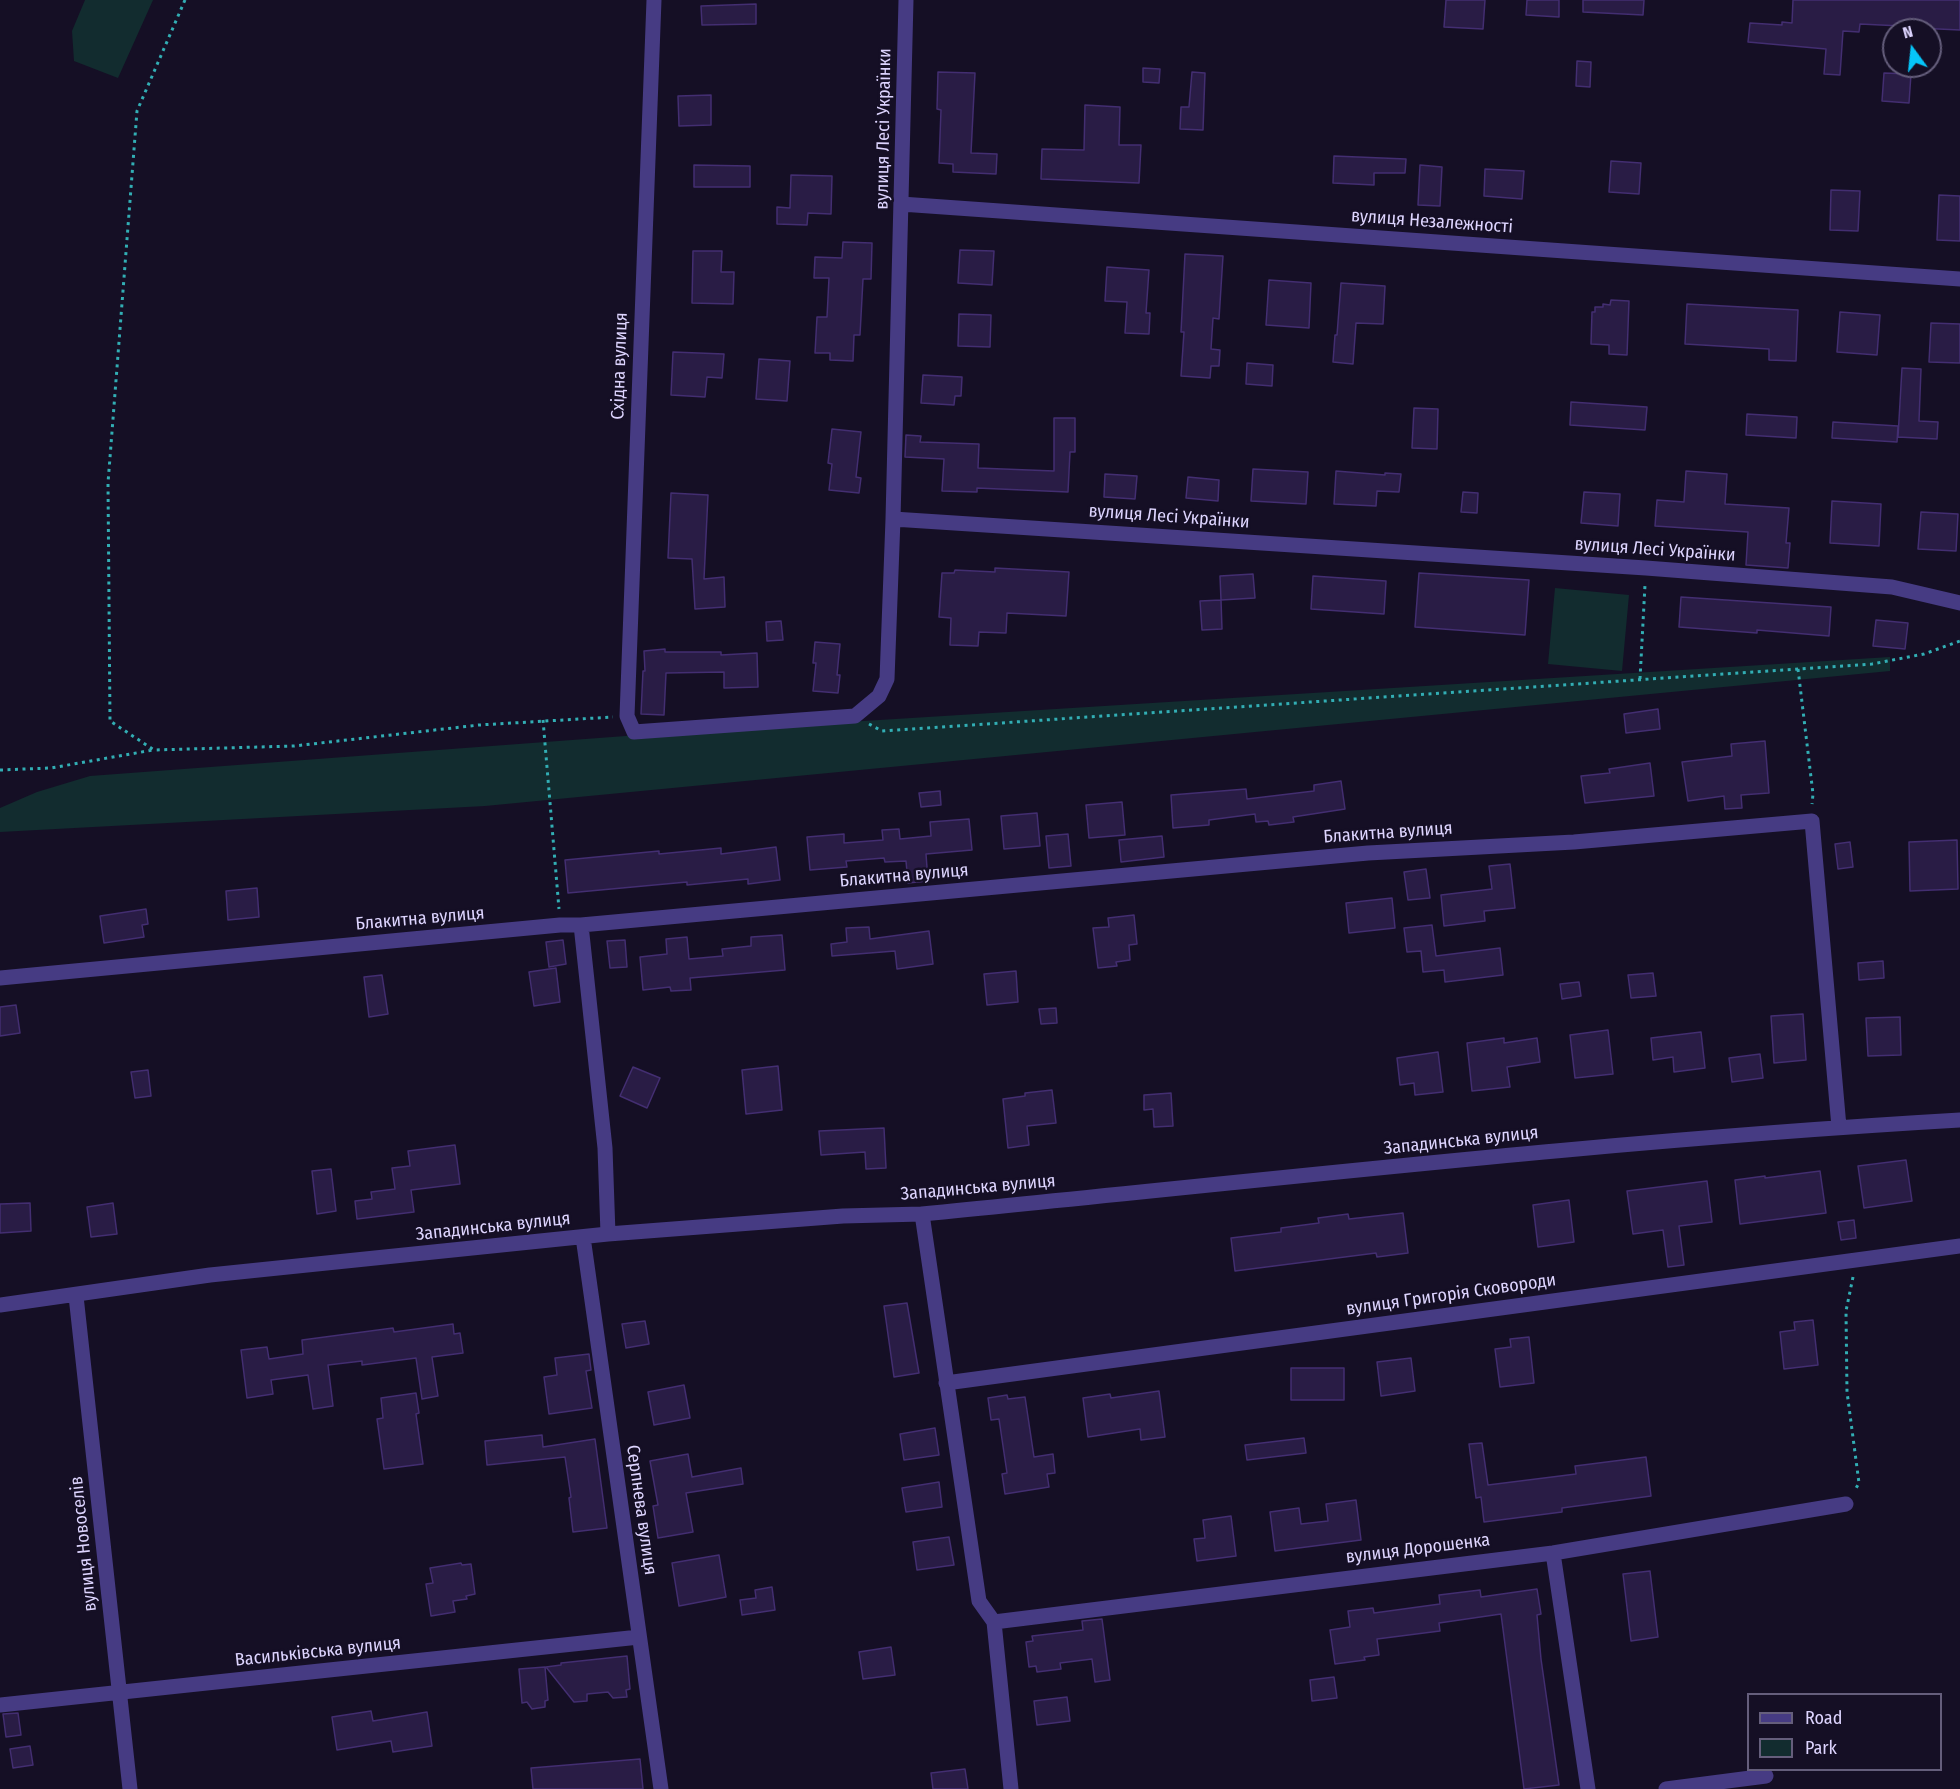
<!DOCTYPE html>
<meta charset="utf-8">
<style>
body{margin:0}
#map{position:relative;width:1960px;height:1789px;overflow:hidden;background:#150f25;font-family:"Fira Sans Condensed",sans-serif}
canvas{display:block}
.legend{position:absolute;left:1747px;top:1693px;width:195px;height:78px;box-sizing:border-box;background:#150f25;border:2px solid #655e7c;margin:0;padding:8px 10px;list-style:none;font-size:18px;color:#ddd4fe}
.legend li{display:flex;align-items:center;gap:12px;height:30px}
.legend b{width:30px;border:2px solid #655e7c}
.north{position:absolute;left:1882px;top:18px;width:60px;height:60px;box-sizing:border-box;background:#150f25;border:2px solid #655e7c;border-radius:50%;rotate:345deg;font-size:16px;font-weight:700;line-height:24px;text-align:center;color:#ddd4fe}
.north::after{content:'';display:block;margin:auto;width:21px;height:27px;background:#06c5f8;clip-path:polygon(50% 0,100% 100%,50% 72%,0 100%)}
</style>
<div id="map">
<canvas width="1960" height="1789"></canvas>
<ul class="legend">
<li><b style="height:8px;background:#463b83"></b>Road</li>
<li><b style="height:16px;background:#122c2f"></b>Park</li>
</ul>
<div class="north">N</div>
</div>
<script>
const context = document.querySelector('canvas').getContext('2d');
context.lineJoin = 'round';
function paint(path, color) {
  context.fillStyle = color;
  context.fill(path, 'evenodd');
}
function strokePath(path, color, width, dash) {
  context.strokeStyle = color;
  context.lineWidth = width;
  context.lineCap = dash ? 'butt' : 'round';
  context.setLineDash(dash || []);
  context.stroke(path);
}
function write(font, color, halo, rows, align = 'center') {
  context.font = font + ' "Fira Sans Condensed",sans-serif';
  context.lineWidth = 5;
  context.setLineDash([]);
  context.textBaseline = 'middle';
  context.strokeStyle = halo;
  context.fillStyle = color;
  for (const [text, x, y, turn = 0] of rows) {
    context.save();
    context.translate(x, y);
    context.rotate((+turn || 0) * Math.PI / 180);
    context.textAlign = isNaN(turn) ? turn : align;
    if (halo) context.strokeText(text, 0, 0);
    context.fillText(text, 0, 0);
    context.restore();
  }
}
const green = new Path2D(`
 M85,0H153L118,78L74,61L72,31Z
 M1555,588L1629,595L1622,671L1548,664Z
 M1890,657V671L485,806L0,832V808L37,792L90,776L639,735Z`);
const building = new Path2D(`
 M1446,0H1485L1483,29L1444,27Z
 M1527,0H1559V17L1526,15Z
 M1583,0H1644L1643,15L1583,12Z
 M1793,0H1960V30L1917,28V30H1901V26L1860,24L1859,32L1843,31L1840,75L1824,74L1826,49L1748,42L1750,23L1782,25V22L1792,23Z
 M756,4V24L702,25L701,6Z
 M1577,61L1591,62L1590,87L1576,86Z
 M1143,68L1160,69L1159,83L1143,82Z
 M938,72L975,73L971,153L997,154L996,174L953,172V164L939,163L941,110L937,109Z
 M1192,72L1205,73L1203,130L1180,129L1181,107H1189Z
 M1884,73L1911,74L1909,103L1882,101Z
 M711,95V125L679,126L678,96Z
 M1085,105L1120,107L1119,145H1141L1139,183L1041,179L1042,149L1084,150Z
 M1334,156L1406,159L1405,173H1374V185L1333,183Z
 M1611,161L1641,163L1639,194L1609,192Z
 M694,165L750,166V187H694Z
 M1420,165L1442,167L1440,206L1418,205Z
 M1485,169L1524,171L1522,199L1484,196Z
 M791,175L832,176L831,214L808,213L807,225L777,224V207L790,208Z
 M1831,190L1860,191L1858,231L1830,230Z
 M1939,195L1960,196V241L1937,240Z
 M843,242L872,243L871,279H863L860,335H854L853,361L830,360V353H815L817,317H827L829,278H814L815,257L842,258Z
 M960,250L994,251L992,285L958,283Z
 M693,251H722L721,272H734L733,304L692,303Z
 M1185,254L1223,256L1219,319L1213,318L1211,349L1220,350L1219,366H1211L1210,378L1181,376L1184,332H1181Z
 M1107,267L1149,270L1146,313H1150L1149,334L1125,333L1127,302L1105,301Z
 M1269,280L1311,283L1309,328L1266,325Z
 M1341,283L1385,286L1383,324L1356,323L1353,364L1333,362L1335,335H1337Z
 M1611,300L1629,301L1627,355L1609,354V345L1591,344L1592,312H1595V307H1603V304L1610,305Z
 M1687,304L1798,310L1796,361L1769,360V349L1685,344Z
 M1840,312L1880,315L1877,355L1837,352Z
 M959,314L991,315L990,347L958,346Z
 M1931,323L1960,324V363L1929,362Z
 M673,352L724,354L722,378L707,377L705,397L671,395Z
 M759,359L790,361L787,401L756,399Z
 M1247,363L1273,365L1272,386L1246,384Z
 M1902,368L1921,369L1919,421L1938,422L1937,439L1898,437Z
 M923,375L962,377L961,396H955L954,405L921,403Z
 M1571,402L1647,407L1645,430L1570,425Z
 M1414,408L1438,409L1437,449L1412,448Z
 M1747,414L1797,417L1796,438L1746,435Z
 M1054,418H1075V452H1070L1068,492L977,488V492L942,491L944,459L905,457L906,435L921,436L920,442L979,444L978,468L1054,471Z
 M1833,422L1898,426L1897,442L1832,438Z
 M832,429L861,432L856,477L861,478L859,493L829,490L832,464L828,463Z
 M1253,469L1308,472L1306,504L1251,501Z
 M1336,471L1385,475V473L1401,474L1399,492L1377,491L1376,506L1334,504Z
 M1686,471L1727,474L1725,504L1789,508L1786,543H1790L1788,568L1746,565L1748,532L1655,526L1657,500L1684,502Z
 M1105,474L1137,476L1135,499L1104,497Z
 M1188,477L1219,480L1218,501L1186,498Z
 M1463,492L1478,493L1477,513L1461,512Z
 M1584,492L1620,494L1618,526L1581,523Z
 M671,493L708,495L704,579L724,577L725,607L695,609L692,559L668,558Z
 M1832,501L1881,504L1879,546L1830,543Z
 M1921,512L1958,514L1956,551L1918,549Z
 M995,568L1069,572L1066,616L1007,613L1006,633L979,632L978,646L950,645L951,618L939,617L942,573H954L955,570L995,572Z
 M1419,573L1529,580L1525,635L1415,627Z
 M1253,574L1255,598L1221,600L1220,576Z
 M1313,576L1386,581L1384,614L1311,609Z
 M1681,597L1831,607L1829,636L1757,630V633L1679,627Z
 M1221,600L1222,629L1202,630L1200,601Z
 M1876,620L1908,623L1905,649L1873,646Z
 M781,621L783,640L767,641L766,622Z
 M815,642L840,644L837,675H840L838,693L813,691L816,663H813Z
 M665,649V652H721V655L757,653L758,687L724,688V672L666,673L664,715L641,714L643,671H645L644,651Z
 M1658,709L1660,729L1626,733L1624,714Z
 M1765,741L1769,793L1741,795L1742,808L1725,809L1724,796L1688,801L1682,762L1732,756L1731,744Z
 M1650,763L1654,796L1585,803L1581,776L1610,773L1609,769Z
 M1341,781L1345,809L1293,817L1294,822L1269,825L1268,821L1256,822L1255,814L1209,820V825L1173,828L1171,795L1246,789L1247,799L1314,791V785Z
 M940,791L941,805L921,807L919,793Z
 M1122,802L1125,835L1089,838L1086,805Z
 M1037,813L1040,846L1004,849L1001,816Z
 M969,819L972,850L926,854L928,881L908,883L906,861L885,862L884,858L846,861L847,867L810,870L807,837L844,834V843L883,840L882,830L899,829L900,839L931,836L930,822Z
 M1068,834L1071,866L1049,868L1046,836Z
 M1162,836L1164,857L1121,862L1119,840Z
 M1957,840L1958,889L1910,891L1909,842Z
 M1850,842L1853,867L1838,869L1835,844Z
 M776,847L780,880L748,884V879L687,885V882L568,893L565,860L659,851V854L721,848V854Z
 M1510,864L1515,908L1484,911L1485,921L1444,926L1441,895L1492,889L1489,866Z
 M1426,869L1430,898L1408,900L1404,872Z
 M257,888L259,917L228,920L226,891Z
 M1392,898L1395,928L1349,933L1346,903Z
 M146,909L148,924L142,925L144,937L104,943L100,916Z
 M1134,915L1137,944L1129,945L1130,960L1116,962L1117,966L1098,968L1093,928L1109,927L1108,918Z
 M1432,925L1436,956L1500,948L1503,975L1445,982L1444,970L1423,972L1421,951L1407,952L1404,928Z
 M869,927L870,939L929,931L933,964L897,969L895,951L832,956L831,944L847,942L846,928Z
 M782,935L785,970L690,978L691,990L671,991L670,987L643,990L640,957L667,954L666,939L687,937L689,959L723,956L722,949L751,946V937Z
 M563,940L566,964L549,967L546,942Z
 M625,940L627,967L610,968L607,941Z
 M1883,961L1884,978L1859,980L1858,963Z
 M556,968L560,1002L534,1006L529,972Z
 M1016,971L1018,1002L987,1005L984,974Z
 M1653,973L1656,996L1631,998L1628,975Z
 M382,975L388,1014L369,1017L364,977Z
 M1579,982L1581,996L1562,999L1560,984Z
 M16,1005L20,1033L0,1036V1007Z
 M1056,1008L1057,1023L1041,1024L1039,1009Z
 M1803,1014L1806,1060L1774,1063L1771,1016Z
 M1900,1017L1901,1055L1868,1056L1866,1018Z
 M1608,1030L1613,1074L1575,1078L1570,1035Z
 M1701,1032L1705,1068L1674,1072L1673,1057L1653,1060L1651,1038Z
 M1504,1038V1043L1537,1038L1540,1062L1507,1067L1510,1087L1472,1091L1467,1043Z
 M1438,1052L1443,1092L1415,1095L1414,1083L1400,1085L1397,1058Z
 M1760,1054L1763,1078L1732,1082L1729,1058Z
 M778,1066L782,1110L746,1114L742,1070Z
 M633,1067L660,1078L647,1108L620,1096Z
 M148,1070L151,1096L135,1098L131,1072Z
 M1052,1090L1056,1123L1027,1126L1029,1145L1008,1148L1003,1099L1025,1096V1093Z
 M1171,1093L1173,1126L1154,1127L1153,1109L1144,1110V1095Z
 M884,1128L886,1168L866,1169L865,1152L821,1155L819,1131Z
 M455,1145L460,1184L411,1190L414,1212L357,1219L355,1201L372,1199L371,1192L395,1189L392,1168L410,1166L408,1151Z
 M1906,1160L1912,1201L1864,1208L1858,1166Z
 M331,1169L336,1211L317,1214L312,1171Z
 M1820,1171L1826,1213L1740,1224L1735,1180L1765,1176V1178Z
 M1707,1181L1712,1222L1679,1226L1684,1265L1668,1267L1663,1230L1633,1234L1627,1191Z
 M1569,1200L1574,1242L1538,1247L1533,1205Z
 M30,1203L31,1231L0,1233V1204Z
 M113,1203L117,1234L91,1237L87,1207Z
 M1403,1213L1408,1253L1377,1257L1376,1253L1235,1271L1231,1238L1281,1232V1228L1319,1223L1318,1218L1348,1214L1349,1219Z
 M1854,1220L1856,1238L1841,1240L1838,1222Z
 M907,1303L919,1373L894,1377L884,1306Z
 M1813,1320L1818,1365L1784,1369L1780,1332L1795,1330L1794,1322Z
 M645,1321L649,1344L626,1348L622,1324Z
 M453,1324L454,1334L460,1333L463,1353L432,1357L438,1396L422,1399L416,1358L362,1365V1361L328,1365L333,1406L313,1409L308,1375L271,1380L273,1394L247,1398L241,1350L267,1347L269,1359L303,1354L302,1340L393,1328L394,1332Z
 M1529,1337L1534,1383L1500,1387L1495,1349L1511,1347L1510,1339Z
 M589,1354L591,1370L586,1371L592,1408L549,1414L544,1377L557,1375L555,1358Z
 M1411,1358L1415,1391L1381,1396L1377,1362Z
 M1291,1368H1344V1400H1291Z
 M684,1385L690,1418L654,1425L648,1392Z
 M1159,1391L1165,1437L1141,1440L1140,1429L1088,1437L1083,1398L1110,1394L1111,1398Z
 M416,1393L419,1413L416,1414L423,1464L384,1469L377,1419L383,1418L381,1398Z
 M1007,1395L1008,1399L1025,1397L1034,1457L1053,1454L1055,1473L1047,1474L1049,1487L1005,1494L1002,1474L1007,1473L999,1419L991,1420L988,1398Z
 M935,1428L939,1455L904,1460L900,1434Z
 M542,1435L543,1447L595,1439L607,1528L573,1532L569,1498L571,1497L565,1457L487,1465L485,1441Z
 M1304,1438L1306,1453L1247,1460L1245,1445Z
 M1482,1443L1488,1485L1576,1474L1575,1466L1646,1457L1651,1496L1562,1508V1512L1484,1522L1481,1497L1476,1498L1469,1444Z
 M688,1454L692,1477L741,1468L743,1484L686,1493L693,1532L658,1538L653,1506L658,1505L650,1461Z
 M939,1482L942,1507L906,1512L902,1488Z
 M1356,1500L1361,1540L1275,1551L1270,1512L1299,1508L1301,1524L1328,1521L1326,1504Z
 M1231,1516L1236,1556L1197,1561L1194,1539L1205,1538L1203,1520Z
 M949,1537L954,1565L917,1570L913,1542Z
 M719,1555L726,1597L679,1606L672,1563Z
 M461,1563L462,1565L471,1564L475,1594L466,1596L467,1599L453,1601L455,1612L431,1616L426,1584L433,1583L430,1568Z
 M1650,1571L1658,1637L1631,1641L1623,1574Z
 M772,1587L775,1610L742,1615L740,1600L756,1598L755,1590Z
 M1537,1589L1541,1614L1537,1615L1541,1659L1559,1785L1524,1789L1501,1614L1439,1623L1440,1631L1377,1639L1379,1655L1364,1657L1365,1660L1335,1664L1330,1630L1350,1627L1348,1611L1373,1608L1374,1613L1440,1604L1439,1595L1480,1590L1481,1597Z
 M1102,1619L1110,1680L1095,1682L1092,1659L1060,1663L1061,1669L1037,1672L1036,1666L1029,1667L1026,1642L1033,1641L1032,1636L1083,1630L1082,1621Z
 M891,1647L895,1675L863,1679L859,1652Z
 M627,1656L630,1689L626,1690L627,1697L613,1698L608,1692L587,1694V1701L574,1702L546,1667L561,1665V1663Z
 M545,1667L548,1700L545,1701V1707L532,1709L527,1702L522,1703L519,1669Z
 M1334,1677L1337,1698L1312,1701L1310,1680Z
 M1067,1697L1070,1721L1037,1725L1034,1701Z
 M371,1711L373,1721L427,1712L432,1746L393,1752L391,1741L337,1750L332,1717Z
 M18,1713L21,1735L6,1737L3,1714Z
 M30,1746L33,1765L13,1768L10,1749Z
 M640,1759L643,1789H533L531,1768Z
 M965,1769L968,1789H933L931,1773Z`);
const path = new Path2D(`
 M185,0L137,111L108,483L110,721L154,750L294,746L479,725L613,717
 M1798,669L1813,794L1812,804
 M1640,679L1645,585
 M543,720L559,909
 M869,724L882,731L1872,664L1924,654L1960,641
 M0,770L51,768L153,750
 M1853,1277L1846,1311L1847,1392L1859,1483L1855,1490`);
const street = new Path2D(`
 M654,0L627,716L634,732L855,716L879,696L887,679L893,519
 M906,0L893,519L1646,568L1892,587L1960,603
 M901,204L1960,279
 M581,925L605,1148L608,1234
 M0,978L560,925H581L1368,853L1574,842L1812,821L1839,1127
 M922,1214L979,1601L994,1622L1011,1789
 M583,1237L661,1789
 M76,1296L130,1789
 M0,1305L210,1275L608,1234L843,1216L922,1214C1268,1180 1613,1140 1960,1120
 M946,1383L1960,1246
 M1553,1553L1588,1789
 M994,1622L1553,1553L1846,1504
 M0,1705L639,1637
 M1666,1789L1766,1776`);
const streetNames = [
 ["вулиця Лесі Українки",884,129,-89],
 ["вулиця Незалежності",1432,222,4],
 ["Східна вулиця",620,366,-88],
 ["вулиця Лесі Українки",1169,517,4],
 ["вулиця Лесі Українки",1655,550,4],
 ["Блакитна вулиця",1388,833,-4],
 ["Блакитна вулиця",904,876,-5],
 ["Блакитна вулиця",420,919,-5],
 ["Западинська вулиця",1461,1141,-6],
 ["Западинська вулиця",978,1188,-5],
 ["Западинська вулиця",493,1227,-6],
 ["вулиця Григорія Сковороди",1451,1295,-8],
 ["Серпнева вулиця",641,1510,82],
 ["вулиця Новоселів",84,1544,-96],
 ["вулиця Дорошенка",1418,1549,-7],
 ["Васильківська вулиця",318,1652,-6]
];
paint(green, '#122c2f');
paint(building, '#291c45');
strokePath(building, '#432e71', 1.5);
strokePath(path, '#32aeb4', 3, [3, 4.5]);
strokePath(street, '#463b83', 15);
write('18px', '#ddd4fe', '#150f25', streetNames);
</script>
